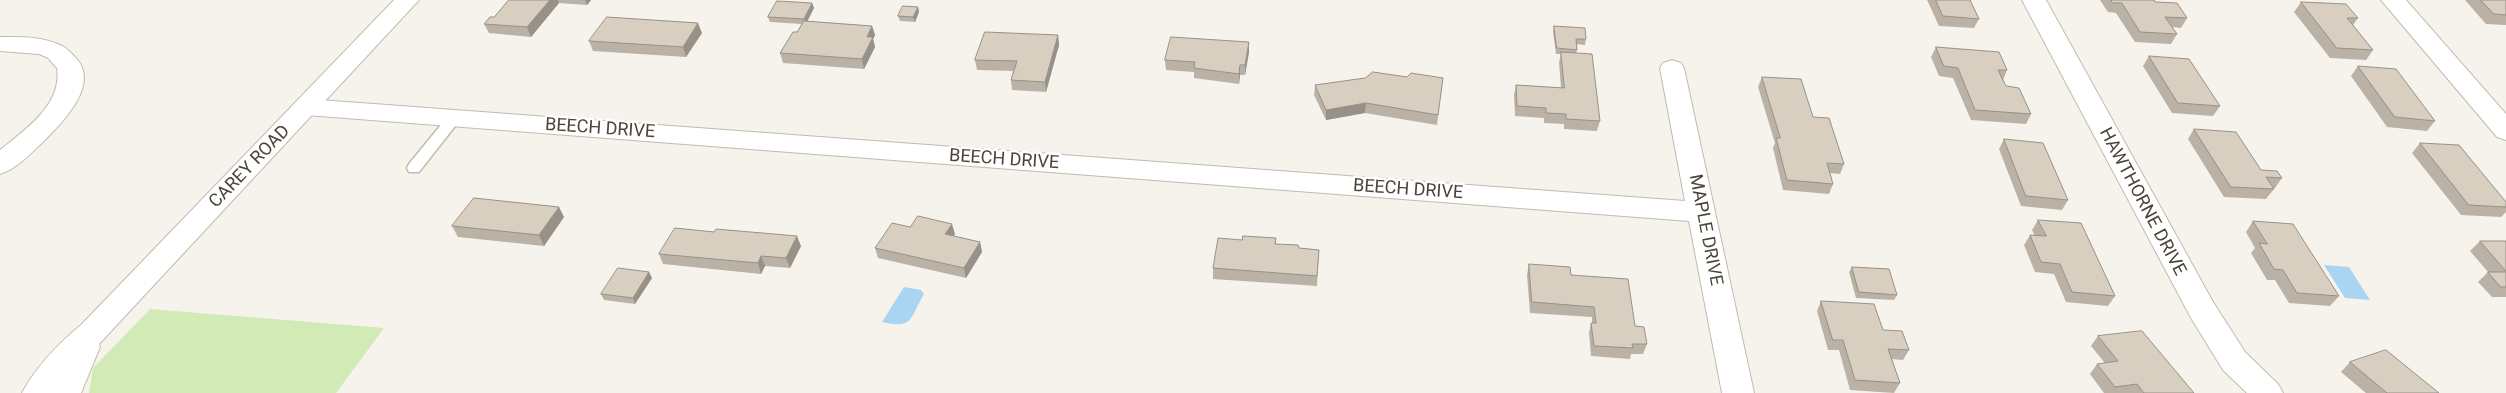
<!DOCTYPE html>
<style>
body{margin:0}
canvas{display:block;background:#f6f3ec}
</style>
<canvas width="2506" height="393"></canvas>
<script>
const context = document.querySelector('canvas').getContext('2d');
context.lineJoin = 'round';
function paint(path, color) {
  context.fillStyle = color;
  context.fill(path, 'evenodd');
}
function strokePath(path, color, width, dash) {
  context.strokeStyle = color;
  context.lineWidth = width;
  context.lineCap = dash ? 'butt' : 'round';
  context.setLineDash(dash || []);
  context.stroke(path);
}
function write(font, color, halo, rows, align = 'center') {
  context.font = font + ' Roboto,sans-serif';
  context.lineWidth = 5;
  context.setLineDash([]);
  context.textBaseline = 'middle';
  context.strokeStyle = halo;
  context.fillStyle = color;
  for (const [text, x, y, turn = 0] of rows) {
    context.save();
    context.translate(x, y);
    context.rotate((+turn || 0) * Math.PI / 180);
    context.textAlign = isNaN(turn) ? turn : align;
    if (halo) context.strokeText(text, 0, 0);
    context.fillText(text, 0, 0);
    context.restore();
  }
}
const green = new Path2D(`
 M150,309L384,328L336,393H89L93,368Z`);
const water = new Path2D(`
 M2324,265L2349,267L2370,300L2345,298Z
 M904,287L921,290L924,294C909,320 913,329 882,322Z`);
const service = new Path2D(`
 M454,113L461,118L459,121L419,172H409L407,168L409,164L449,115Z`);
const minor = new Path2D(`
 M2022,0H2046L2213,302L2245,352L2278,384L2283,393H2247L2223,370L2191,318Z
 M2381,0H2406L2506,114V140L2497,137Z
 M0,37C20,37 41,36 60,45C66,47 70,52 75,57C101,83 64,121 45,140C32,152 17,169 0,174V150C25,130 63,104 57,68L48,58L39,54L0,51Z
 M1672,60L1681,63L1684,68L1754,393H1722L1689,221L306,115L297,113L293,107L297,101L306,99L1685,201L1660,68L1663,63Z`);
const tertiary = new Path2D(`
 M394,0H419L99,344L100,347L81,393H22C37,365 58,344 82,324Z`);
const wall = new Path2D(`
 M509,0H591L587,5L559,3L531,37L489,33L484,24L494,17Z
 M1927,0H1970L1979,19L1974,28L1939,26Z
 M2100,0H2154L2155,2L2187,18L2181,28L2172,27L2177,34L2171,44L2135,42L2116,13L2108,12Z
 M2465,0H2506V25L2486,24Z
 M2301,2L2358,18L2353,25L2373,50L2366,60L2330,58L2294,12Z
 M812,3L814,8L807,21L872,26L875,35L873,39L875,47L864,69L783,63L780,53L797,32L802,24L770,22L768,17Z
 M918,7L919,12L915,22L900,21L898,16Z
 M1554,26L1586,39L1585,45L1576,44L1577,50L1576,53L1600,121L1597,131L1564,129V124L1544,123V118L1515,116L1514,95L1516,85L1561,88L1559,62L1561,54H1556L1553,32Z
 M702,33L686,57L593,51L589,41Z
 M1058,35L1059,45L1046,92L1012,90L1011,80L1013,71L977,70L975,60Z
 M1249,42V52L1245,75H1240L1239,84L1194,78V72L1166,70L1165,60Z
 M1936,47L2007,70L2003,80L2006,86L2031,114L2026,124L1971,120L1953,78L1939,76L1931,57Z
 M2149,56L2220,106L2213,116L2172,113L2143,66Z
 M2358,66L2435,121L2427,131L2387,127L2351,76Z
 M1407,77L1443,78L1437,125L1365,113L1326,120L1314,95L1315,85Z
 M1762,77L1844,164L1840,174L1830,173L1833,184L1829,194L1783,190L1773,148L1775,143L1758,87Z
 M2194,129L2261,170L2282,178L2275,188H2273L2274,189L2266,199L2224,197L2188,139Z
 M2004,139L2068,200L2062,210L2021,206L1999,149Z
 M2420,143L2506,202V212L2501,217L2461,215L2412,153Z
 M564,217L544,246L458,237L452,226Z
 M2038,220L2115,296L2108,306L2066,302L2054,274L2035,272L2024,245L2030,235L2035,236L2032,230Z
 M2253,221L2339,296L2330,306L2289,303L2275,280H2267L2251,253L2255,248L2246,232Z
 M910,227L955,234L953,236L980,242L982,252L966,278L878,258L875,248Z
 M714,232L801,246L790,268L765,266L761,274L663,264L659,254Z
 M1276,238V244L1299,248L1319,250L1317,286L1213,279V268Z
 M2480,241H2506V297H2492L2478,282L2488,272L2470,251Z
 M1529,264L1571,275L1635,326L1647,344L1643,354H1631L1630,359L1591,356L1589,333L1591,323H1592V317L1530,313L1527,275Z
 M1852,267L1897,295L1894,300L1856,298L1849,272Z
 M649,272L652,278L635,304L604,300L601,294Z
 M1821,301L1883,330L1909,350L1903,360L1892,359L1900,383L1894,393L1850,390L1839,350H1828L1817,311Z
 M2098,336L2194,393H2104L2090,374L2097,364L2105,363L2091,346Z
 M2350,362L2439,393H2366L2341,372Z`);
const shadedWall = new Path2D(`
 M550,0H558L559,3L531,37L527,27Z
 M585,0H591L587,5Z
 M812,3L814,8L806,24L804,19Z
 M918,7L919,12L915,22L913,17Z
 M698,23L702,33L686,57L683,47Z
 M872,26L875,35L873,39L875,47L864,69L862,59L867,37Z
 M1058,35L1059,45L1046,92L1045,82Z
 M1249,42V52L1245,75V65Z
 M1240,65V75L1239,84V74Z
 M1366,103L1365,113L1326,120V110Z
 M559,207L564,217L544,246L539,235Z
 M952,224L955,234L948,244L945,234Z
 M797,236L801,246L790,268L786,258Z
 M980,242L982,252L966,278L964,268Z
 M761,256L765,266L761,274L758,263Z
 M649,272L652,278L635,304L633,298Z`);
const building = new Path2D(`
 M509,0H550L527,27L484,24L490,17H494Z
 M1936,0H1970L1979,19L1943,16Z
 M2111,0H2154L2155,2L2177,3L2187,18L2165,17L2177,34L2140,32L2122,3H2113Z
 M2481,0H2506V15L2494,14Z
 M777,1L812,3L804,19L768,17Z
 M2301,2L2346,4L2358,18H2347L2373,50L2337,48Z
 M903,6L918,7L913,17L898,16Z
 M607,17L698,23L683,47L589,41Z
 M804,21L872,26L867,37H873L862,59L780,53L793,32H797Z
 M1554,26L1585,28L1586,39H1576L1577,50L1557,48Z
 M985,32L1058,35L1045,82L1011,80L1017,61L975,60Z
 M1171,37L1249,42L1245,65H1240L1239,74L1194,68L1195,62L1165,60Z
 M1936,47L1999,52L2007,70H1998L2006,86L2019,88L2031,114L1975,110L1958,68L1944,66Z
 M1561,52L1592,54L1600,121L1566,119V114L1546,113V108L1517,106L1516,85L1564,88Z
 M2149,56L2189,59L2220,106L2178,103Z
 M2358,66L2396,69L2435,121L2395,117Z
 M1373,72L1407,77L1411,73L1443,78L1438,115L1366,103L1326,110L1315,85L1365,78Z
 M1762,77L1801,79L1813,117L1829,118L1844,164L1827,163L1833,184L1787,180L1776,138H1780Z
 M2194,129L2236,132L2261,170L2277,171L2282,178L2266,177L2274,189L2231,187Z
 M2004,139L2043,143L2068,200L2026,196Z
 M2420,143L2459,145L2506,202V207L2469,205Z
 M474,198L559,207L539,235L452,226Z
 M918,216L952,224L945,234L980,242L964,268L875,248L892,223L910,227Z
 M2038,220L2081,223L2115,296L2072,292L2060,264L2041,262L2030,235L2046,236Z
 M2253,221L2293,224L2339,296L2297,293L2283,270L2274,269L2259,243L2267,244Z
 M675,228L714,232L716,229L797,236L786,258L761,256L758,263L659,254Z
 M1243,236L1276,238L1275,244L1298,245L1299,248L1319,250L1317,276L1213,268L1218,238L1242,240Z
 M2480,241H2506V271Z
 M1529,264L1570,267L1571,275L1628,279L1635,326L1644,327L1647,344H1632L1633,348L1594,346L1591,323H1596L1594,307L1532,302Z
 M1852,267L1889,269L1897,295L1859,292Z
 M618,268L649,272L633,298L601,294Z
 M2488,272H2506V287H2501Z
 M1821,301L1874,304L1883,330L1902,331L1909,350L1888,349L1900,383L1855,380L1843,340H1833Z
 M2142,331L2194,393H2144L2137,384L2115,387L2097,364L2118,361L2098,336Z
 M2386,350L2439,393H2387L2350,362Z`);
const streetNames = [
 ["BEECH DRIVE",600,129,4],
 ["BEECH DRIVE",1004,160,4],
 ["CAREY ROAD",250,167,-46],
 ["BEECH DRIVE",1408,190,4],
 ["HAWTHORNE DRIVE",2142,202,62],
 ["MAPLE DRIVE",1705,230,79]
];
paint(green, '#d2eab5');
paint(water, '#a9d4f2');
strokePath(service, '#c2bbae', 3);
strokePath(minor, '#c2bbae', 2);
strokePath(tertiary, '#c2bbae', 2);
paint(service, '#fff');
paint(minor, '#fff');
paint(tertiary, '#fff');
paint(wall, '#bab2a6');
paint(shadedWall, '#979187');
paint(building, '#d8cfc1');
strokePath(building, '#979187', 1);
write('18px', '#4b4439', '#fff', streetNames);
</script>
